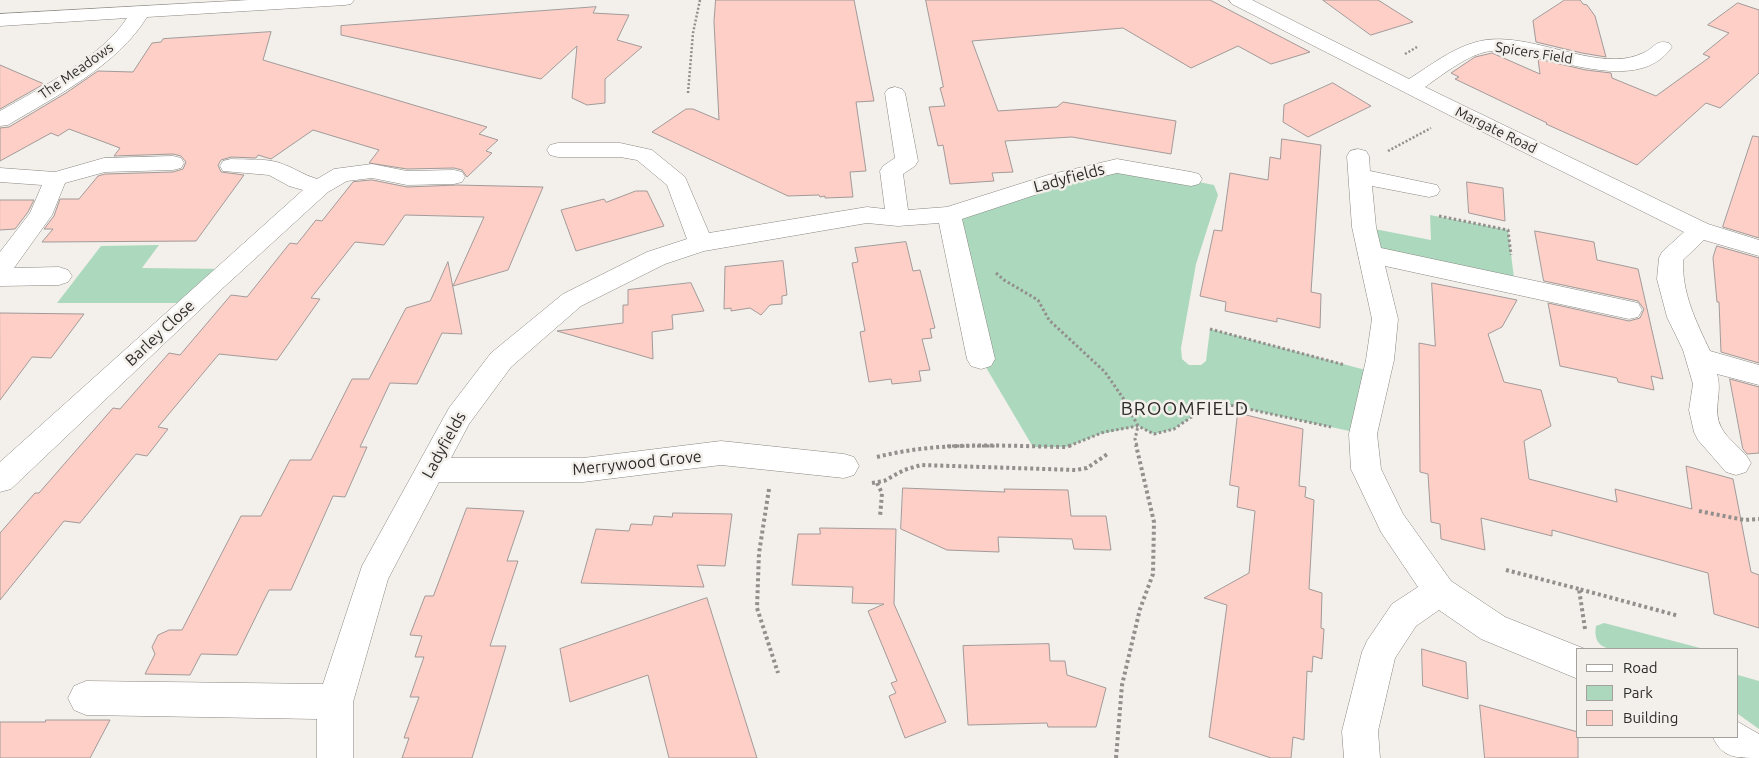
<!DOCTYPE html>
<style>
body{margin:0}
#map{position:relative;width:1759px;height:758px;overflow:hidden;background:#f3efea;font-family:Ubuntu,sans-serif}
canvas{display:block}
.legend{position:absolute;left:1576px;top:648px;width:162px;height:90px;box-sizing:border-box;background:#f3efea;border:1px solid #a4a19d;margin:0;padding:6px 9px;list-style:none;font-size:15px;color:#2d2c2a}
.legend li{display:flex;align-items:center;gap:10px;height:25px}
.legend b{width:25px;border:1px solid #a4a19d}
</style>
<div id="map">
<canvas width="1759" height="758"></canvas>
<ul class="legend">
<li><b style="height:6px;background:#fff"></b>Road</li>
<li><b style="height:14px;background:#acd9be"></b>Park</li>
<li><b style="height:14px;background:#fdcfc7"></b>Building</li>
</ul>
</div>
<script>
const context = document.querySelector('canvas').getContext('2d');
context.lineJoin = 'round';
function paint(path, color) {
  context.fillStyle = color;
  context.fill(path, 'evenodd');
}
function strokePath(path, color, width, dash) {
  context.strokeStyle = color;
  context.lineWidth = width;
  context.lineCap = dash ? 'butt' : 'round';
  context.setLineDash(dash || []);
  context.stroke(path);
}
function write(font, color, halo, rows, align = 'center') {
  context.font = font + ' Ubuntu,sans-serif';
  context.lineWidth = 5;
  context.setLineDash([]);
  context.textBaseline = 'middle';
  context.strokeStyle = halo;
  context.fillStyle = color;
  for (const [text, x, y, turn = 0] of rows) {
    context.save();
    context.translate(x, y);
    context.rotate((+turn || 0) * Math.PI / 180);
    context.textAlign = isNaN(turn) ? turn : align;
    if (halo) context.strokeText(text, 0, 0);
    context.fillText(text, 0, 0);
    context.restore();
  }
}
const green = new Path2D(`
 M1117,166L1214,185L1218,195L1196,264L1181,348L1182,359L1189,365H1201L1206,361L1210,329L1377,373L1363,434L1225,404L1206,407L1174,429L1154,434L1138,426L1100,434L1066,447H1033L981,359L949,215Z
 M1430,215L1508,230L1515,286L1369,254L1364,227L1431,240Z
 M159,245L142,268L228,269L192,303H57L101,246Z
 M1604,623L1704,649H1609C1597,645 1594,638 1596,626Z
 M1738,675L1759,681V729L1738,714Z`);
const building = new Path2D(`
 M716,0H854L874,101L856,102L866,171L850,172L853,197L825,198V196L820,197L819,195L788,196L652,132L686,109H693L719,120L714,22Z
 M926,0H1210L1310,52L1271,64L1238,46L1191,68L1123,28L972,41L998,111L1057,107L1063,102L1176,121L1171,154L1072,137L1005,141L1013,172L992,173L994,181L950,184L943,145L938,146L929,107L945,106L940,88L943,87Z
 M1323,0H1378L1413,22L1371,35Z
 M1565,0H1580L1583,4L1587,5L1595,16L1606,57L1582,53L1536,42L1533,21Z
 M1738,3L1759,10V73L1720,108L1706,103L1637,165L1546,124L1547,123L1455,79L1459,77L1451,73L1475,57L1492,53L1540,74L1538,59L1586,70L1611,73L1612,78L1656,96L1710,57L1703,54L1729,33L1708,25Z
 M596,7L593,13L629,15L617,40L642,47L605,79V103L587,105L572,98L577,46L541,79L341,35V26Z
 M271,32L263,60L487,127L479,134L498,140L486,151L492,153L467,177L462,170L454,168L407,169L369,163L379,150L313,130L271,159L258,155L256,158L231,157L221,160L218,165L221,172L244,175L196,241L42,242L53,229H44L54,216L60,199H79L98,176L105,174L173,172L183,169L186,162L181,156L173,154L114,156L120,148L69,129L58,136L51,133L0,161V128L9,127L66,93L98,71L133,72L152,43L161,42L163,39Z
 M0,65L44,84L0,109Z
 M1333,83L1371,106L1308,137L1283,122L1284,105Z
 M1753,136L1759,137V238L1723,227Z
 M1282,139L1321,145L1311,292L1321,294L1320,328L1277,318V322L1225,311L1226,302L1200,296L1214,230L1222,231L1230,173L1268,180L1270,157L1280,159Z
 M372,180L407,187L457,185L543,187L508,270L453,286L484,217L405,215L384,245L355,242L311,298L320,299L277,360L219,354L158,427L168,429L147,456L136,454L80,523L64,521L0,600V533L35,493H39L113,408L120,409L169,353L180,355L231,295L247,297L290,243L297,244L316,220L322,221L353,182Z
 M1467,182L1503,188L1505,221L1469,213Z
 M636,191H647L664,226L576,251L561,210L604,199L606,202Z
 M0,200H34L28,212L15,229L0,230Z
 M1535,231L1594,242L1597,260L1638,269L1663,379L1651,376L1654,390L1618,382L1617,378L1560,366L1548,303L1629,321L1640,318L1644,309L1638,301L1544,281Z
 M906,242L913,271L920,270L935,328L930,329L932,338L922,339L930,370L919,371L921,381L892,384L891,379L869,382L860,332L865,331L852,263L858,262L855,248Z
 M1717,246L1759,258V363L1721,352L1719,302H1717L1713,258Z
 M783,261L787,295L782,296V304L770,305L761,315L750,308L731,311V308L724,309L725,267Z
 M448,262L462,334L442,333L417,384L390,383L360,447H367L345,497L333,496L291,590H269L237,655L201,654L190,675L145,674L155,654L152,647L158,635L169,630H182L241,516H261L290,460H311L352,379H369L406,308L430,301Z
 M691,283L704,311L672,315L673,329L652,332L653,359L557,331L623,323V305H628V290Z
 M1432,283L1517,300L1502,327L1488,334L1504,382L1541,390L1551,426L1524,441L1529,479L1617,502L1615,489L1692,509L1686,466L1733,479L1751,572L1759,575V628L1714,614L1708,573L1552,530V536L1481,518L1485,550L1441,539L1440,524L1431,522L1428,474L1420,472L1419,343L1435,346Z
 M0,313L84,314L51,358L32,357L0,400Z
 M1730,379L1759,387V453L1747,454L1743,449Z
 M1238,413L1303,429L1299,486L1306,487L1305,497L1314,500L1309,589L1322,593L1321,628L1324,629L1322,659L1313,656L1312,672L1307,671L1304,740L1293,737L1291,758H1271L1209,737L1227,605L1204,598L1249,573L1255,511L1237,507L1239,487L1230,485Z
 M903,488L1005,492L1004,489L1068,490L1071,516H1106L1111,550L1074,549L1072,539L998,537L999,552L947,550L901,529Z
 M467,508L524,511L507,561H518L490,646H506L472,758H402L409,738H404L419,697H410L424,657H415L422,636L410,635L425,596H433Z
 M673,513L732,514L725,566L697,565L704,587L581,583L596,529L629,531L631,524L652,525L654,516L672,517Z
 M820,528L896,529L894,604L946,722L905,738L889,696L896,693L891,683L897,681L868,611L884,604L852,603L853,587L792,585L798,534H820Z
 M707,598L757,758H669L648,675L570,702L560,649Z
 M1049,644L1050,661H1065L1067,675L1106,688L1096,727H1048L1047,723L968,725L963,646Z
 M1422,649L1466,662L1468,699L1423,686Z
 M1480,705L1578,732V758H1485Z
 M46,720H110L90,758H0V722H45Z`);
const pathFar2 = new Path2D(`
 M1405,54L1417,47
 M688,93L693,33L700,0
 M1388,151L1431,128`);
const pathFar1 = new Path2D(`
 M1439,216L1508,230L1511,255
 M996,273L1004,280L1038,300L1049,320L1105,372L1123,398L1138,426L1135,439L1137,446
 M1210,329L1345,365
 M947,446H997
 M1069,446L1104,432L1138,426L1154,434L1174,429L1206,407L1225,404L1331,427`);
const path = new Path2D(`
 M877,457C939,441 1003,446 1066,447L1072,445
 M872,483L884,481L904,470L921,465L1076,470L1087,468L1109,453
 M877,483L882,493L880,517
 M769,489L759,553L757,608L778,673
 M1699,511L1744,520L1759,519
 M1506,570L1579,589
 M1585,629L1579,589L1679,616
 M1116,758L1122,685L1140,609L1153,574L1154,522L1136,445`);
const minor = new Path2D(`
 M249,0H354L351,4L345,5L147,17C117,66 56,96 8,125L0,126V111C39,89 103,56 127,18L0,26V14Z
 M1229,0H1252L1409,79C1431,65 1451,49 1476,42C1518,30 1572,60 1616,59C1626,59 1634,57 1643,53C1654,49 1655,39 1669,43L1672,47C1635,100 1542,49 1492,51C1471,52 1442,75 1425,87L1708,224L1759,240V256L1704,240L1683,260C1682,294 1696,321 1710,351L1759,365V385L1717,374C1723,392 1712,410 1721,427C1728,441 1744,449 1751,463L1746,472L1736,475L1726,472L1698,440L1694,432L1689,410L1693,384L1683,350L1667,317L1657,279L1659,258L1662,252L1684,232L1451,116L1232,4Z
 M895,87L902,89L905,93L918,161L915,166L903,174L908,210L947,207L1048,175L1117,159L1191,172L1199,174L1202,179L1199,184L1191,186L1117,173L1062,186L962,219L995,359L991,366L981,369L971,366L967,359L939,223L898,226L867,223L704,251L665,264L581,306L511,367L469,424L451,458H583L721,441L844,454L854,457L859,466L854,475L844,478L721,465L583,482H439L388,579L353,702V758H317V719L86,715L74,710L68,698L74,686L86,681L323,684L362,566L449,408L491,353L563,294L647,252L687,239L667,185L637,160L620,157H558L550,155L547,150L550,145L558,143H620L652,150L685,177L709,233L867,207L885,209L880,171L883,166L895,158L885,93L888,89Z
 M1358,149L1366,151L1369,156L1370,171L1437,185L1440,190L1437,195L1429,197L1372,186L1376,227L1381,248L1629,301L1638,303L1642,310L1638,317L1629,319L1385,266L1398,319L1394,360L1377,434L1381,469L1403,514L1451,581L1505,617L1585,649H1578V679L1481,639L1439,610L1416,626L1395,658L1378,731L1380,758H1344L1342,731L1362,652L1367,641L1392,604L1418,587L1381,532L1351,469L1349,434L1366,360L1372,319L1352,227L1347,156L1350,151Z
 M173,156L181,158L184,163L181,168L173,170L105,172L65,183L52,215L14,268L59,267L68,270L72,276L68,282L59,285L0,286V252L30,213L42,185L0,182V168L55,172L104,158Z
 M231,159C246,160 265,158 280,163C293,167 303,175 317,179L334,169L372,164L407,171L454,170L462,172L465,177L462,182L454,184L407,185L372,178L347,181L328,192L224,287L11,489L0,492V462L303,190L289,186L269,175L223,171L220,166L223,161Z
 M1738,722L1759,734V758C1736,758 1722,758 1713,737H1738Z`);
const farStreetnames = [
 ["Spicers Field",1534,53,9],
 ["The Meadows",76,71,-35],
 ["Margate Road",1496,130,26]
];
const streetNames = [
 ["Ladyfields",1069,178,-15],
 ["Barley Close",160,333,-43],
 ["Ladyfields",444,445,-61],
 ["Merrywood Grove",637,463,-6]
];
const quarterNames = [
 ["BROOMFIELD",1185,409]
];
paint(green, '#acd9be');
paint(building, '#fdcfc7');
strokePath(building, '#a19a99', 1);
strokePath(minor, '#8a8782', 1);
strokePath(pathFar2, '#928f8c', 2.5, [2, 2]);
strokePath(pathFar1, '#928f8c', 3, [2.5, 2.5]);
strokePath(path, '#928f8c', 4, [3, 3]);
paint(minor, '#fff');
write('14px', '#2d2c2a', '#f3efea', farStreetnames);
write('16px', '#2d2c2a', '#f3efea', streetNames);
context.letterSpacing = '1px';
write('19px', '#2d2c2a', '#f3efea', quarterNames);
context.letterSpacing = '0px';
</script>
